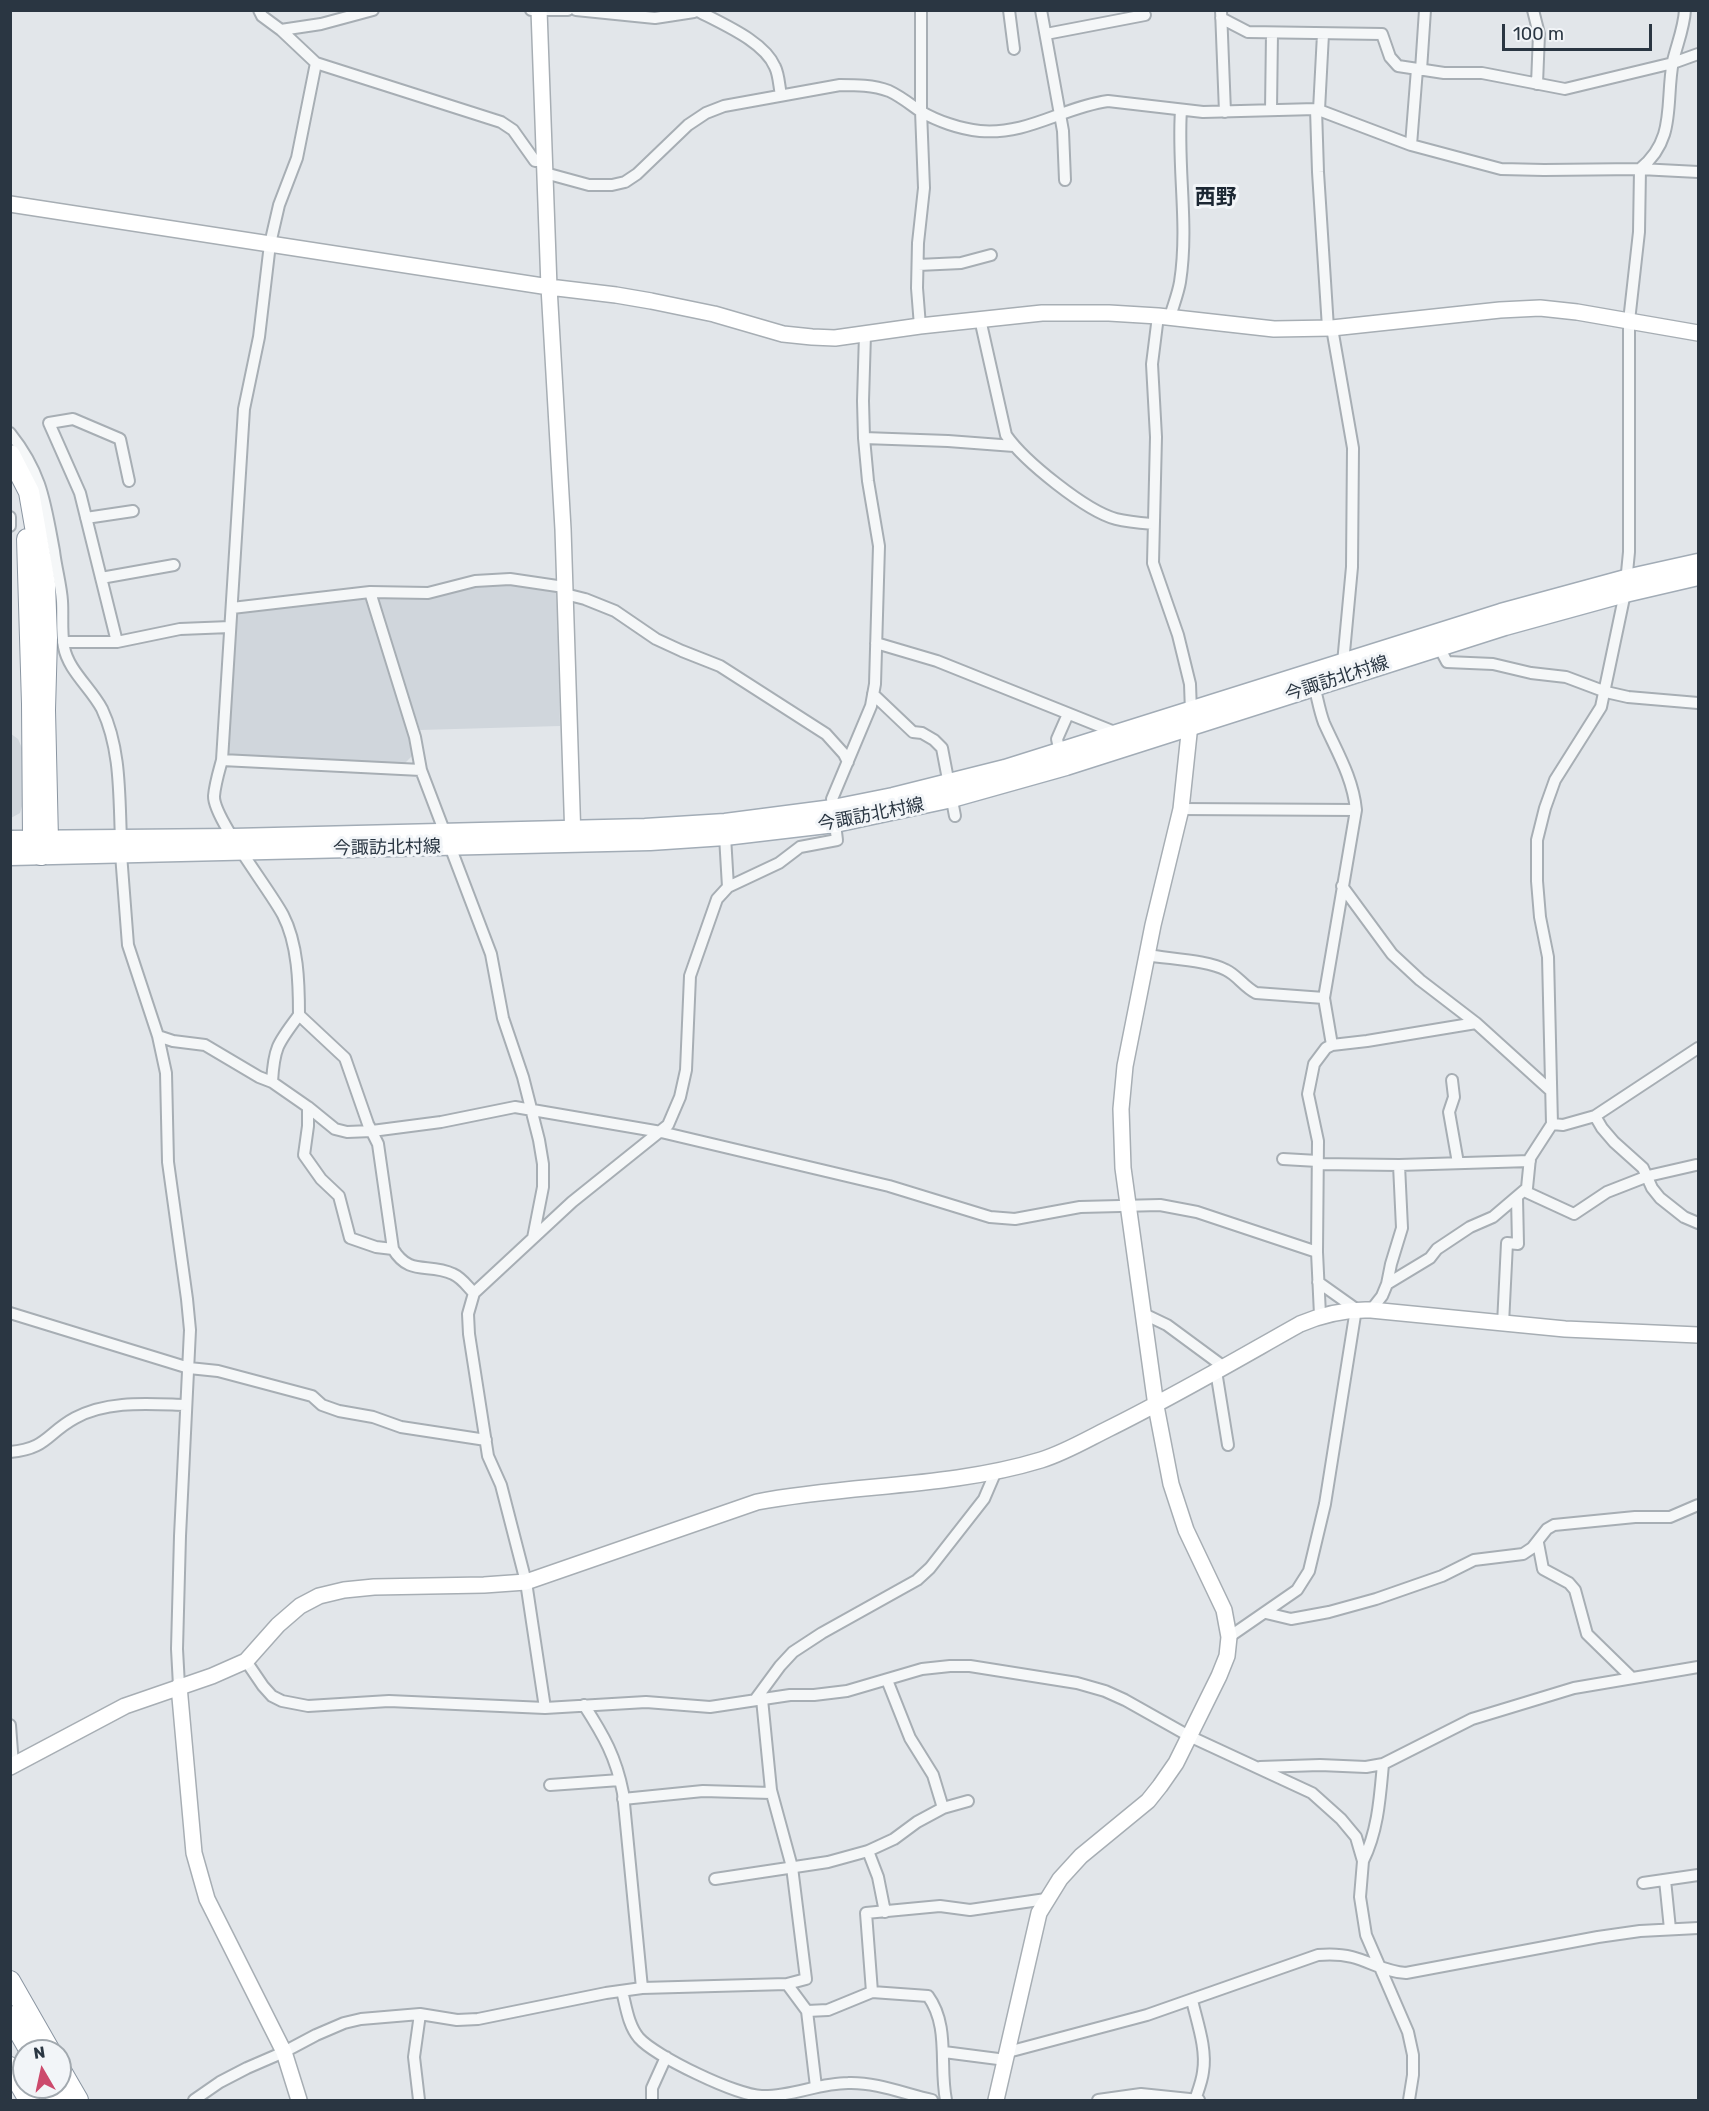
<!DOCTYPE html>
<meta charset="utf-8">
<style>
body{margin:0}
#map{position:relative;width:1709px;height:2111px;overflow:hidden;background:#e2e6ea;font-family:Rubik,sans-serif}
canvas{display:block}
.frame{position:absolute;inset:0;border:12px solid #2a3642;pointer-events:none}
.north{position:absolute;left:12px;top:2039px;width:60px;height:60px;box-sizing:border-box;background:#f2f5f8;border:2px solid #a2a9af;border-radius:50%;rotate:351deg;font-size:16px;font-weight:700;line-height:24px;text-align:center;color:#2a3642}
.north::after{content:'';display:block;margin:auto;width:21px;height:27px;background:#cc4a6c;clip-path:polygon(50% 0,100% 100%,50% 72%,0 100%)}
.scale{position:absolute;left:1502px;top:24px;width:150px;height:27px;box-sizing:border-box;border:3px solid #2a3642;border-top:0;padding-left:8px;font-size:18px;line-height:21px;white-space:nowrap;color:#2a3642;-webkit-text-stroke:4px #f2f5f8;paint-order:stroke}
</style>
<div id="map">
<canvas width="1709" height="2111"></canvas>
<div class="frame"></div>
<div class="north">N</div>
<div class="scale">100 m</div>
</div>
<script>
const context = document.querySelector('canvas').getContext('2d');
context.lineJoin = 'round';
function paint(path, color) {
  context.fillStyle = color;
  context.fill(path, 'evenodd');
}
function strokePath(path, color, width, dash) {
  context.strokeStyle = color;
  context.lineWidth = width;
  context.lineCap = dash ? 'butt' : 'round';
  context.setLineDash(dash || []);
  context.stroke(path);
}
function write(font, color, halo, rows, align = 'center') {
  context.font = font + ' Rubik,"Noto Sans JP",sans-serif';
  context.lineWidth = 6;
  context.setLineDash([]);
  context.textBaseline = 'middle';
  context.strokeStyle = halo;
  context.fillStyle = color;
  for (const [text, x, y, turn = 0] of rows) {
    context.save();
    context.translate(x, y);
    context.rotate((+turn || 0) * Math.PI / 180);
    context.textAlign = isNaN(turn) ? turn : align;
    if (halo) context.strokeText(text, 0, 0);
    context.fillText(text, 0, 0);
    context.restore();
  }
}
const built = new Path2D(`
 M502,584L542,585L557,591L560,726L420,730L376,597L410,596Z
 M370,592L415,753L404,764L222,760L232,608Z
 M10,733L18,739L22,748V768L27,789L20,813L11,818Z`);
const street = new Path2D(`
 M259,10L262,16L281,30L316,63L501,122L513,130L535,161H545
 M531,10H568
 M576,10L655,18L694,12
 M1009,10L1014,49
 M1041,10L1063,131L1065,180
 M1221,10L1225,112
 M1533,10L1539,34L1537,84
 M698,11C722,24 764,41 775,67C779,75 779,86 781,95
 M1221,18L1248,32L1382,34L1390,57L1398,66L1444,73H1482L1565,89L1673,63L1698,54
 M281,30L321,24L373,10
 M1046,34L1145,15
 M316,63L297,158L279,205L270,244L259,337L244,409L222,760C219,771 215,784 214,796C213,818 270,890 283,915C298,944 299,983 299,1015L345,1058L368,1124L378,1144L393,1249C410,1277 428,1262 453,1274C462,1278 467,1286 474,1293
 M1421,70L1425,10
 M1316,109L1318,172L1328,328
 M1271,110L1272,33
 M1319,110L1323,34
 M1411,145L1417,69
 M545,173L589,185H612L625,182L637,174L688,125L706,113L724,106L840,85C856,85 873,85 889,91C900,96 910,104 920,111C937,121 960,129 980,131C1029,135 1063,107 1108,101L1203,112L1316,109L1411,145L1501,169L1544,170L1640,169L1698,172
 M918,265L961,263L991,255
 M1158,316L1152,364L1156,437L1153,563L1178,635L1190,684L1191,712
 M1170,317C1173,306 1178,294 1180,282C1189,225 1177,167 1181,110
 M980,319L1006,435C1024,461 1086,511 1116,519C1128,522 1141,523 1153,524
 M920,326L917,288L918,243L924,188L921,111V10
 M1332,328L1353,448L1352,567L1343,663
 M10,433C42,473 45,503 54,551C56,568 61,585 62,601C63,616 61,632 64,647C68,670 91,688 102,709C121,749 119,796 121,839
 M864,438L948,441L1014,446
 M10,517V526
 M86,518L133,511
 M101,578L174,565
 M370,592L415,737L421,770L491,954L503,1018L523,1077L539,1140L543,1164V1187L533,1238
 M565,594L585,599L615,611L656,639L682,651L720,666L826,734L844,754L848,762
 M232,608L370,592L428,593L475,581L510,579L564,587
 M63,642H117L180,629L230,627
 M117,642L80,493L49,423L73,419L120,439L129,481
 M876,643L937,661L1117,733
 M1439,647L1447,662L1493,664L1531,673L1566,677L1606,692L1628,697L1698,703
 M1313,682C1317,695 1319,710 1324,723C1337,752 1353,778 1356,810L1324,998L1332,1045
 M873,694L913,732L922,733L934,740L942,748L955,816
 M1060,753L1057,739L1068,714
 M222,760L421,770
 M1181,809L1356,810
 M725,836L728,887
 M121,854L128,945L158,1036L166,1073L168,1162L187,1299L190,1330L180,1536L177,1649L179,1686
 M1342,886L1392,954L1420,980L1476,1023L1550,1090
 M1147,955C1169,959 1208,960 1226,970C1237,975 1244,987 1256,993L1324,998
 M158,1036L173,1041L205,1045L259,1077L272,1082L308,1107V1126L304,1155L321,1179L339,1196L350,1238L376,1247L393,1249
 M1452,1080L1454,1097L1449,1112L1458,1163
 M272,1082C274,1047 278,1043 299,1015
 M308,1107L335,1129L347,1132L372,1131L441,1122L515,1107L661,1132L889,1186L990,1217L1015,1219L1080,1207L1160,1205L1197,1212L1317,1252
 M1595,1116L1602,1128L1614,1142L1643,1168L1652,1188L1660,1198L1684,1217L1698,1223
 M1552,1124L1563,1125L1595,1116L1698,1048
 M1283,1159L1318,1161
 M1318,1164L1399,1165L1530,1161
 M1524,1191L1574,1214L1607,1192L1648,1176L1696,1165
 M1387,1284L1391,1264L1402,1228L1399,1165
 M1371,1310L1382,1296L1387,1284L1430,1258L1437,1249L1470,1227L1493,1217L1527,1188L1530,1158L1552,1124L1548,957L1540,917L1537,881V840L1545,808L1555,780L1601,707L1625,593L1629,552V321L1639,232L1640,169C1677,139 1665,102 1673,61C1677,44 1684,28 1685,10
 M10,1313L189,1368L218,1371L312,1396L322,1405L339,1411L373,1417L401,1427L486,1440
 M1144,1314L1167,1325L1224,1367
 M1320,1315L1317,1252L1318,1141L1308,1094L1314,1064L1326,1048L1332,1045L1367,1041L1476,1023
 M1503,1324L1507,1243L1518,1244L1517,1197
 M1216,1371L1228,1445
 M10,1452C47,1449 47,1433 75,1418C108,1400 149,1404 185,1405
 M1538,1543L1543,1569L1569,1583L1575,1590L1587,1634L1631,1677
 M1266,1613L1291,1619L1329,1612L1376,1599L1442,1576L1474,1560L1523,1554L1532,1548L1547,1529L1554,1525L1635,1517H1670L1698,1505
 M1229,1637L1297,1590L1309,1571L1325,1504L1356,1309L1318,1282
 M246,1661L263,1686L272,1696L282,1701L308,1706L389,1701L545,1708L646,1702L710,1707L790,1695H814L847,1691L922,1669L950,1666H970L1077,1683L1105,1691L1125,1700L1189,1736L1312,1793L1341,1819L1356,1837L1363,1861L1360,1897L1366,1935L1408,2032L1413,2055V2075L1409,2100
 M887,1680L910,1738L933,1775L943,1808
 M762,1699L771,1790L792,1867L806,1979L787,1984
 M755,1700L780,1666L793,1652L822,1633L917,1580L930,1568L984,1499L996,1471
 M584,1705C604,1736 616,1757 623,1793L642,1988
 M545,1708L526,1582L501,1485L488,1456L469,1334L468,1314L474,1293L572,1202L668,1125L680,1097L686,1070L690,976L717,899L728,887L779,863L800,847L837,840L832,799L871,706L875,684L879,546L868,481L864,438L863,401L865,334
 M10,1725L13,1765
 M1260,1767L1320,1765L1366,1767L1383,1764L1472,1719L1574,1688L1698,1667
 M550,1785L620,1780
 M623,1799L703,1791L771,1793
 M868,1851L878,1877L885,1912
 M1363,1861C1378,1831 1380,1797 1383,1764
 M715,1879L828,1862L868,1851L894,1839L917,1822L943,1808L968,1801
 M1665,1880L1670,1929
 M1643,1883L1698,1875
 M622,1991C626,2006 628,2025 639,2038C655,2056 737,2096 762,2096C791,2097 819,2083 848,2083C876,2082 905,2094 932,2100
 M872,1992L866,1913L940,1906L970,1910L1046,1899
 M1192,2000C1197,2022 1207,2049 1203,2072C1202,2081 1198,2091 1195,2100
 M807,2011L816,2087
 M944,2052L1006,2060
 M1008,2052L1147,2015L1318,1955C1330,1954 1340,1954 1352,1957C1371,1962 1386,1972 1406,1973L1598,1937L1640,1931L1698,1928
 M194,2100L220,2082L247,2068L284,2052L316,2035L344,2023L361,2019L420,2014L457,2020L478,2019L606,1993L642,1988L787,1984L807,2011L828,2010L872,1992L928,1996C950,2026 939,2066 946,2100
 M419,2100L414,2057L420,2014
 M652,2100V2088L666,2057
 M1098,2100L1141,2094L1199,2100`);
const secondary = new Path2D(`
 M539,10L549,287L563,529L573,840
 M10,204L549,287L616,295L651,301L714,314L783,334L812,337L835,338L920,326L1042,313H1109L1158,316L1274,329L1332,328L1500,310L1540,308L1577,312L1698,333
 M179,1686L194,1853L207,1899L284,2052L299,2100
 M10,1767L125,1706L212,1676L246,1661L278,1625L300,1606L319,1596L344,1590L374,1587L484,1585L526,1582L757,1502C851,1484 949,1488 1041,1460C1064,1453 1086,1440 1108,1429C1173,1397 1236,1360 1300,1324C1323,1314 1346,1309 1371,1310L1565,1329L1698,1335
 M996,2100L1039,1913L1060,1879L1081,1856L1148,1801L1160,1786L1176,1763L1219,1676L1227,1656L1229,1637L1224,1610L1186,1530L1171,1484L1156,1406L1123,1168L1121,1109L1125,1066L1153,925L1181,809L1191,715`);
const primary = new Path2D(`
 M10,840L233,838L645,828L725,823L833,809L893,797L1005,769L1501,613L1626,579L1698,563
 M10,856L650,841L725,836L835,823L952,798L1066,766L1505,626L1625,593L1698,576`);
const highway = new Path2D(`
 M10,455L29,492L45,584L47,638L45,710L48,840L41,855
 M27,539L32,704L33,840L41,855
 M10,1981L50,2051
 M10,2016L30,2051
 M10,2067L29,2100
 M60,2069L78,2100
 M51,2087L58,2100`);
const streetNames = [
 ["今諏訪北村線",1337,679,-18],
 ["今諏訪北村線",871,815,-11],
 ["今諏訪北村線",387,848,-1]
];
const quarterNames = [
 ["西野",1216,198]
];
paint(built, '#d0d6dc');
strokePath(street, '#a7aeb4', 14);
strokePath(secondary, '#a7aeb4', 18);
strokePath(primary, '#a2acb6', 21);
strokePath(highway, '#8a95a1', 22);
strokePath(street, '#f5f7f8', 10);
strokePath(secondary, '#fff', 15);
strokePath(primary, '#fff', 18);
strokePath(highway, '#fff', 20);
write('18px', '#2a3642', '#f2f5f8', streetNames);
write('bold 21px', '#1c2733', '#f2f5f8', quarterNames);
</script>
